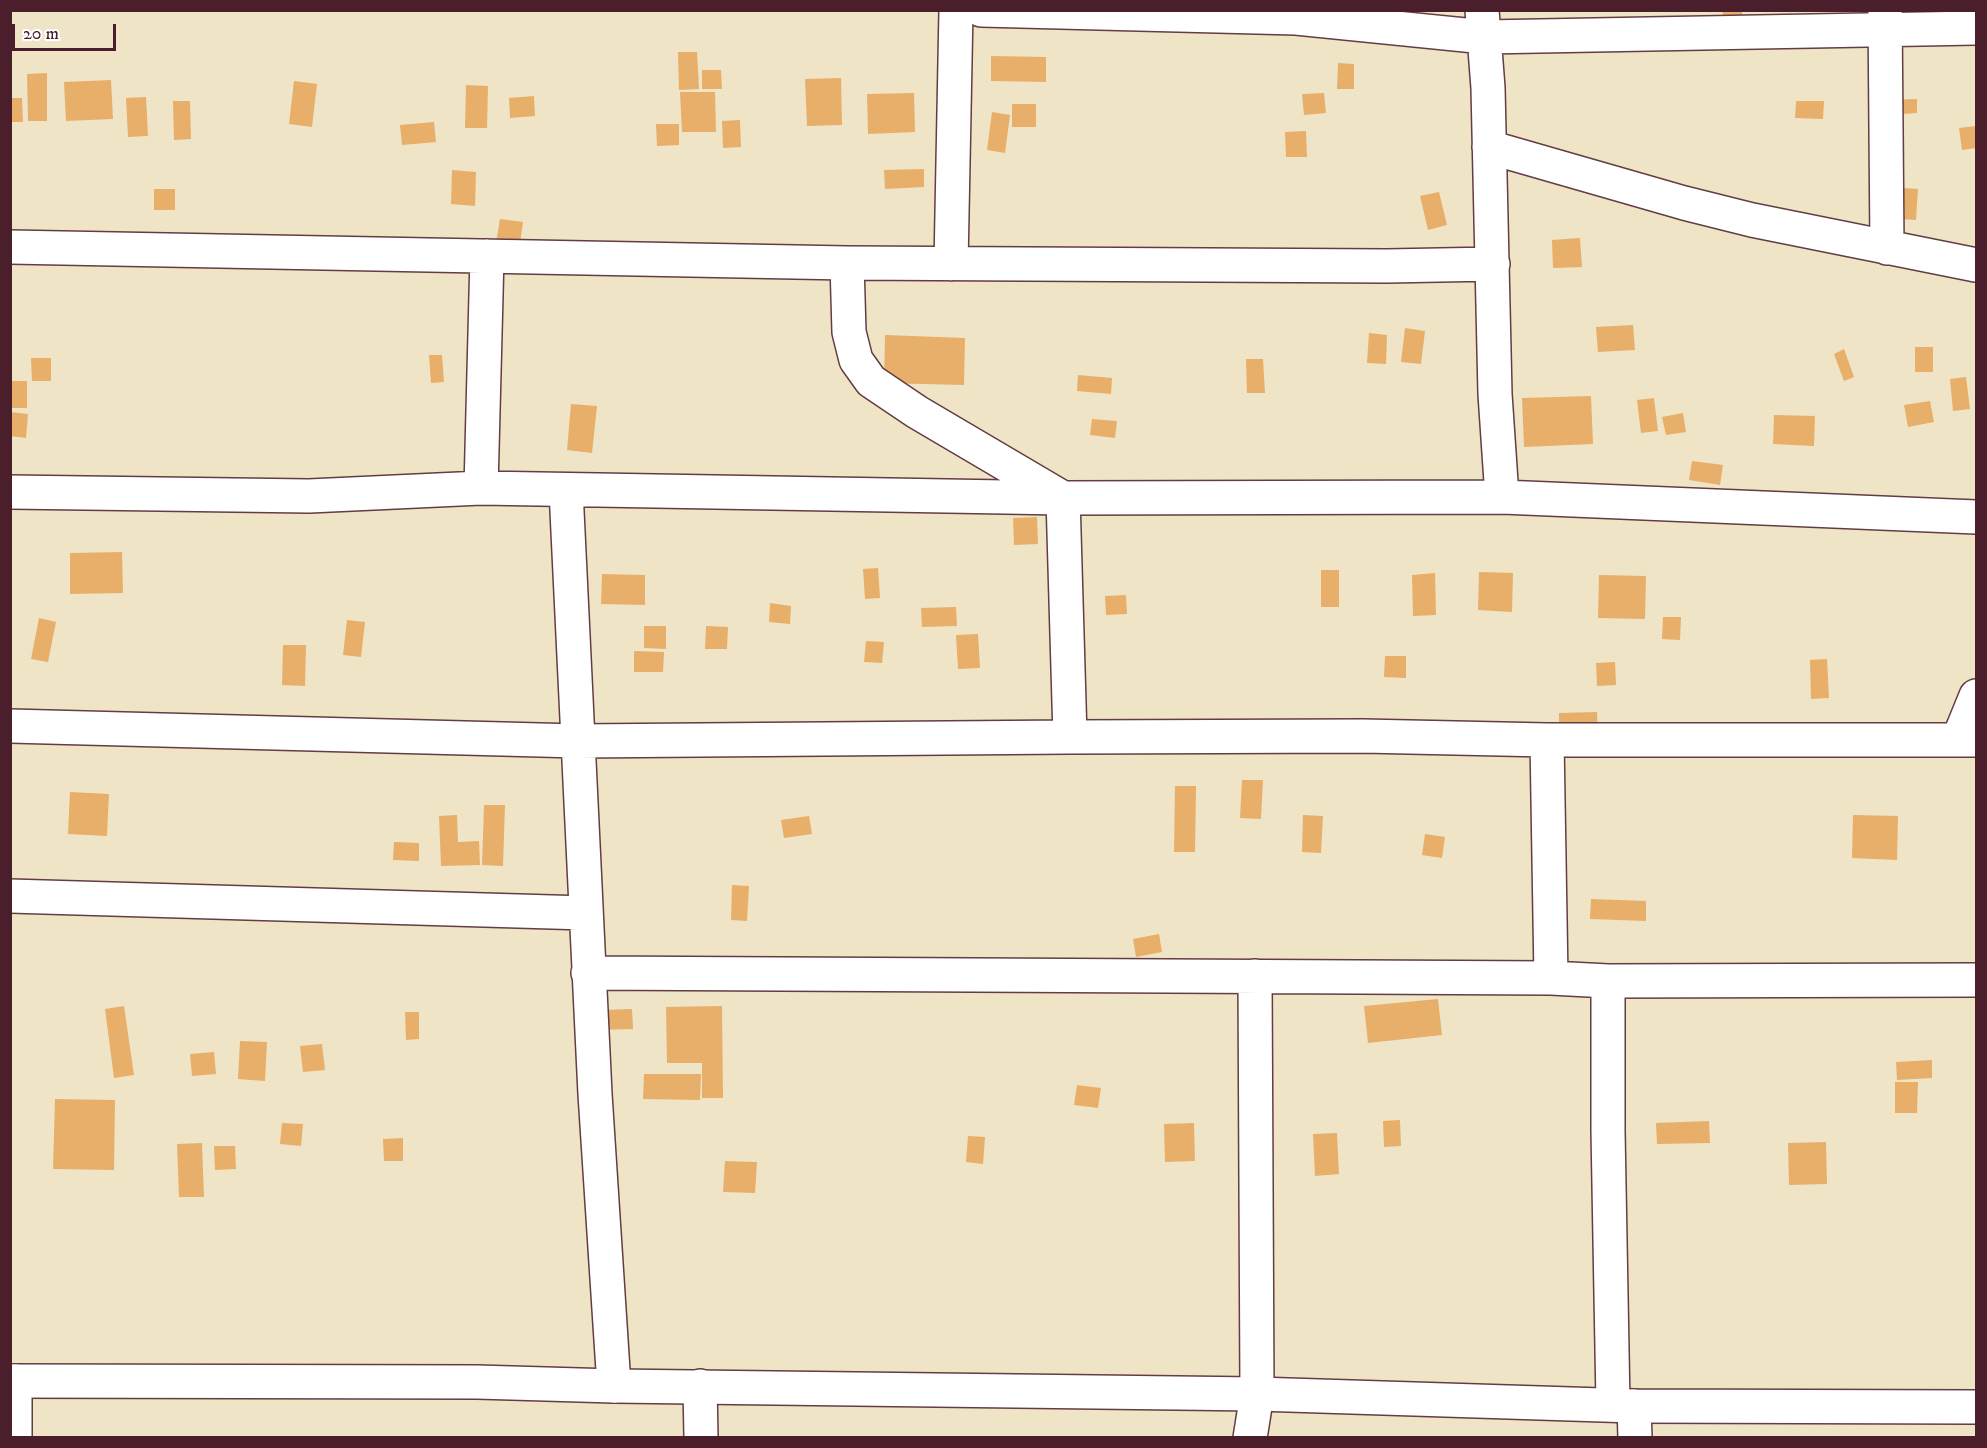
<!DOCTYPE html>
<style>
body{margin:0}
#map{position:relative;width:1987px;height:1448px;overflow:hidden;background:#efe4c6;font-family:"IM FELL DW Pica",serif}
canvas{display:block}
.frame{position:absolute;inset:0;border:12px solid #4a1f2b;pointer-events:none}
.scale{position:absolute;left:12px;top:24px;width:104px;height:27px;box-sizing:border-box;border:3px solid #4a1f2b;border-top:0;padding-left:8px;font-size:18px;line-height:21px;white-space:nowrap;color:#4a1f2b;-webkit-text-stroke:4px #fff;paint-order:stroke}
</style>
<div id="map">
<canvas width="1987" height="1448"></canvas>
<div class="frame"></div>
<div class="scale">20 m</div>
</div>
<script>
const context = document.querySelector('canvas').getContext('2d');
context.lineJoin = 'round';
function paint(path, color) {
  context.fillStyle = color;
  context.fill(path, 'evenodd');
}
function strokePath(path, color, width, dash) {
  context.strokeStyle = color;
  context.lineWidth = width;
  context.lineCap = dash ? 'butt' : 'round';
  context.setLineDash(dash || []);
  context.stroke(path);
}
const building = new Path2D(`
 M1722,10H1742V15H1723Z
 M678,52H697L699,89L679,90Z
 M991,56L1046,57V82L991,81Z
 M1338,63L1354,64V89H1337Z
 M702,70H721L722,89H702Z
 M47,73V121H28L27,74Z
 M841,78L842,125L807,126L805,79Z
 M111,80L113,119L66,121L64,82Z
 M294,81L317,84L312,127L289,124Z
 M466,85L488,86L487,128H465Z
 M680,92H715L716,132H682Z
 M914,93L915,132L868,134L867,94Z
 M1324,93L1326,113L1304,115L1302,94Z
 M534,96L535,116L510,118L509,98Z
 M146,97L148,136L128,137L126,98Z
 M10,98H22L23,122H10Z
 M1917,99V113L1887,115V100Z
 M173,101H190L191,139L174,140Z
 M1796,101H1824L1823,119L1795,118Z
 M1012,104H1036V127H1012Z
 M992,112L1010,115L1005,153L987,150Z
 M740,120L741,147L723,148L722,121Z
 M434,122L436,142L402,145L400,125Z
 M656,124H679V145L657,146Z
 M1976,126V148L1962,150L1959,128Z
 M1306,131L1307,157H1286L1285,132Z
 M924,169V187L885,189L884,170Z
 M452,170L476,172L475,206L451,204Z
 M1890,187L1918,189L1916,220L1888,218Z
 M154,189H175V210H154Z
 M1439,192L1447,225L1428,230L1420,196Z
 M500,219L523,222L518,258L494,255Z
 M1580,238L1582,267L1553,268L1552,240Z
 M1633,325L1635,350L1598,352L1596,327Z
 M1405,328L1425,331L1421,364L1401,362Z
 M1369,333L1387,335L1386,364L1367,363Z
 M885,335L965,338L964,385L884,383Z
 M1915,347H1933V372H1915Z
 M1844,349L1854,377L1844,381L1834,354Z
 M429,355H442L444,382L431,383Z
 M31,358H51V381H32Z
 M1246,359H1263L1265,393H1247Z
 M1078,375L1112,378L1111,394L1077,391Z
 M1966,377L1970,409L1953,411L1950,379Z
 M10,381H27V408H10Z
 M1591,396L1593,444L1524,447L1522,398Z
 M1654,398L1658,431L1641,433L1637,400Z
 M1930,401L1934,422L1908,427L1904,405Z
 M571,404L597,406L592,453L567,450Z
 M10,412L28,414L26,438L10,436Z
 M1683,413L1686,432L1666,435L1662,417Z
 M1774,415L1815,416L1814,446L1773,444Z
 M1092,419L1117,421L1115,438L1090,435Z
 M1692,461L1723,465L1720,485L1689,480Z
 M1037,517L1038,544L1014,545L1013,518Z
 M122,552L123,593L70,594V553Z
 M878,568L880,598L865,599L863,569Z
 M1321,570H1339V607H1321Z
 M1479,572L1513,573L1512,612L1478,610Z
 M1435,573L1436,615L1413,616L1412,575Z
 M602,574L645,575V605L601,604Z
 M1599,575L1646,576L1645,619L1598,618Z
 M1126,595L1127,614L1106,615L1105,596Z
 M770,603L791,606L790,624L769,622Z
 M956,607L957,626L922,627L921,608Z
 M1663,617H1681L1680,640L1662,639Z
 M39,618L56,622L48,662L31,659Z
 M347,620L365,622L361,657L343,655Z
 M644,626H666V649L644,648Z
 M706,626L728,627L727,649H705Z
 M978,634L980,668L958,669L956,635Z
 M866,641L884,642L882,663L864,662Z
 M283,645H306L305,686L282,685Z
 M634,651L664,652L663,672H634Z
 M1385,656H1406V678L1384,677Z
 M1827,659L1829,698L1811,699L1810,660Z
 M1615,662L1616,685L1597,686L1596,663Z
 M1597,712L1598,738L1559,739V713Z
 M1242,780H1263L1261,819L1240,818Z
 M1175,786H1196L1195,852H1174Z
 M70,792L109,794L107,836L68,834Z
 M484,805H505L503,866L482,865Z
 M457,815L458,842L479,841L480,865L441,866L439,816Z
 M1303,815L1323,816L1321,853L1302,852Z
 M1853,815L1898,816L1897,860L1852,858Z
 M809,816L812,834L784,838L781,820Z
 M1425,834L1445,837L1442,858L1422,855Z
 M394,842L419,843V861L393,860Z
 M732,885L749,886L747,921L731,920Z
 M1591,899L1646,901V921L1590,919Z
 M1159,934L1162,952L1136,957L1133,939Z
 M1438,999L1442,1035L1368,1043L1364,1006Z
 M124,1006L134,1075L114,1078L105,1009Z
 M722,1006L723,1098H702V1063H667L666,1007Z
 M632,1009L633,1029L600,1030V1010Z
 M405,1012H419V1039L406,1040Z
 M240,1041L267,1042L265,1081L238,1079Z
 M322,1044L325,1070L303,1072L300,1046Z
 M214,1052L216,1074L192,1076L190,1054Z
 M1932,1060V1078L1897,1080L1896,1062Z
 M644,1074H701L700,1100L643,1099Z
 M1895,1082H1918L1917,1113H1895Z
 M1077,1085L1101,1088L1098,1108L1074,1105Z
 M55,1099L115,1100L114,1170L53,1169Z
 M1400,1120L1401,1146L1384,1147L1383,1121Z
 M1709,1121L1710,1143L1657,1144L1656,1123Z
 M282,1123L303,1124L301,1146L280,1144Z
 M1194,1123L1195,1161L1165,1162L1164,1124Z
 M1337,1133L1339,1174L1315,1176L1313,1134Z
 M968,1136L985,1137L983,1164L966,1162Z
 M403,1138V1161H384L383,1139Z
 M1826,1142L1827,1184L1789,1185L1788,1143Z
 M202,1143L204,1197H179L177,1144Z
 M214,1146H235L236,1169L215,1170Z
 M725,1161L757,1162L755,1193L723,1192Z`);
const minor = new Path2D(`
 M981,10L1296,18L1485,37L1976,28
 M1482,10L1488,88L1495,394L1502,497L1976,517
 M1885,10L1887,248
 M1489,147L1684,203L1752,220L1976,265
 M10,247L847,263L1387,266L1493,264
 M847,263L849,332L856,360L871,381L917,412L1063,498L1070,737L1363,736L1547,740H1976
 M951,264L956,10
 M481,488L487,256
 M566,490L595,1094L614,1386
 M10,492L309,496L481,488L1063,498L1502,497
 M10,726L578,741L1070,737
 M1547,740L1551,978
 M1958,740L1976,696
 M10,896L586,913
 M588,973L1551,978L1608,981L1976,980
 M1608,981V1131L1613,1404
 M15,1381V1438
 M700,1386L701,1438
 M1634,1406L1635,1438
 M1250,1438L1257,1394L1255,976`);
const tertiary = new Path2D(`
 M10,1381L477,1382L614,1386L1257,1394L1634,1406L1976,1407`);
paint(building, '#e7af69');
strokePath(minor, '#633d42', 36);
strokePath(tertiary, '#633d42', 36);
strokePath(minor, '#fff', 33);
strokePath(tertiary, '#fff', 33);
</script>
